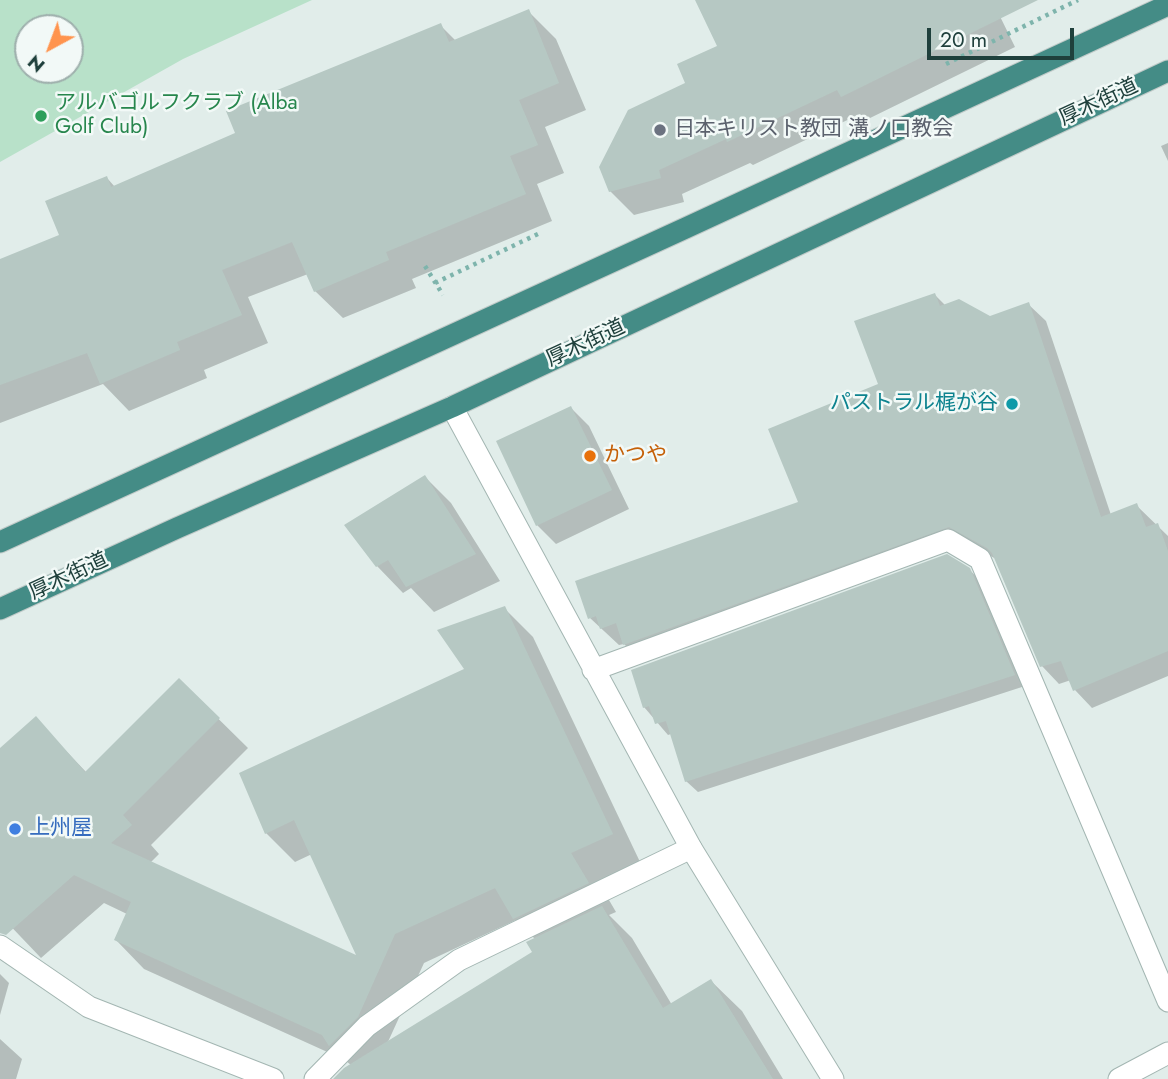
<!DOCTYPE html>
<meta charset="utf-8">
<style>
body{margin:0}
#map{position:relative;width:1168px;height:1079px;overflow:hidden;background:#e1edea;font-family:Jost,sans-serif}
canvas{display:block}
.north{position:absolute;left:14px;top:14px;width:70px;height:70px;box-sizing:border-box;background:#f2f9f7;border:2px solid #9eafac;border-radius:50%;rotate:221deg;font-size:19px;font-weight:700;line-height:28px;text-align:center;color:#1f403c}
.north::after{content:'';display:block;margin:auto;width:24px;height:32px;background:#ff944e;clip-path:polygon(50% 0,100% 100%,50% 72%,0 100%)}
.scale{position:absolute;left:927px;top:28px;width:147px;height:32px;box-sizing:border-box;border:4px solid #1f403c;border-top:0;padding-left:9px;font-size:21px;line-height:24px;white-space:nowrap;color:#1f403c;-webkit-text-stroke:5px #f2f9f7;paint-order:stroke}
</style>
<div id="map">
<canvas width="1168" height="1079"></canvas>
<div class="north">N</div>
<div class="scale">20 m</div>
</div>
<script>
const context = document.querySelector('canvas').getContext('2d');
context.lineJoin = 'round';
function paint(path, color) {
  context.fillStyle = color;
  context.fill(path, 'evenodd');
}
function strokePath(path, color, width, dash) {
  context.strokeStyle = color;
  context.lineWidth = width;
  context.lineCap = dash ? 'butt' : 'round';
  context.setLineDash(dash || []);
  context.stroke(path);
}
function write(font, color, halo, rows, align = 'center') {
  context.font = font + ' Jost,"Noto Sans JP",sans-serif';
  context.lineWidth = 5;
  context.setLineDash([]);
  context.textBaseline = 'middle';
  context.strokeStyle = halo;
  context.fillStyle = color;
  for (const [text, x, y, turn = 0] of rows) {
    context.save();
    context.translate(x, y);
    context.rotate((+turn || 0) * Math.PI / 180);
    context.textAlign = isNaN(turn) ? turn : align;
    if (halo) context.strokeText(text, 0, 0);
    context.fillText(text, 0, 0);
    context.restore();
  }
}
const green = new Path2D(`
 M0,0H312L183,59L0,162ZM28,28H70V70H28Z`);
const shadow = new Path2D(`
 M697,0H992L1015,47L866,120L860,114L753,165L750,163L682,194L684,202L634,215L610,191L687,84L719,47Z
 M528,11L556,39L586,110L545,127L564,173L537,184L552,221L412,279L416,288L343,318L315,291L308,274L248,297L268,343L204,370L207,378L129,411L103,384L0,423V261L61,236L107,178L115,187L237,134L440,25L456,41Z
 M1168,143V161L1161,146Z
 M935,295L946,306L990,317L1028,304L1046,321L1111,515L1136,505L1168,536V676L1092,708L1075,690L1071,680L1059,684L1042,666L996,559L969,544L642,662L624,644L619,645L590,618L800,503L880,385Z
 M571,408L589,426L629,509L556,544L537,525Z
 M425,477L451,503L500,581L434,612L411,588L403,593L377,566Z
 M969,569L981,582L1025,686L698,792L686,781L671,734L668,735L644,707Z
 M504,608L533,637L641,864L599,883L616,912L609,915L632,938L672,1005L711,981L742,1011L783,1079H351L352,1066L345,1060L144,969L116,940L127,914L104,903L41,958L0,915V750L36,719L87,773L179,680L248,748L151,845L159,854L150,863L359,958L312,854L295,862L266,833L467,669ZM516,920L536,940L535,953L387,1044L424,963Z
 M0,974L9,983L0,1015Z
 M0,1039L22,1059L16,1079H0Z`);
const building = new Path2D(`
 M695,0H1038L841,97L837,90L727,142L726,139L659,170L661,178L609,192L599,167L628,110L685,83L677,64L717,46Z
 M529,9L559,83L519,100L538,145L510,156L526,194L386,252L389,260L314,292L292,242L222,270L242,315L177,342L180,350L100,384L87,353L0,385V259L59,235L45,201L107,176L111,187L235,133L226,111L441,23L449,42Z
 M935,293L940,306L959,299L990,316L1029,302L1101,517L1137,503L1146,527L1158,523L1168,551V651L1073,691L1061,661L1040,667L992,553L987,548L949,527L623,645L616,623L600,629L596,616L588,619L575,581L798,502L768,429L878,384L854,321Z
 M571,406L612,490L536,526L496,441Z
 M425,475L476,554L406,587L388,560L376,567L344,525Z
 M947,554L970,568L1015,675L685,782L666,721L655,724L649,706L643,708L631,670Z
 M505,606L613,834L571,853L589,883L513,919L495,888L395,934L358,1017L329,1046L322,1035L114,940L131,902L74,875L6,935L0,933V748L36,716L85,772L179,678L220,718L123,815L132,825L111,843L356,955L294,820L265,834L239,773L464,669L437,630Z
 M602,906L663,1008L711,979L773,1079H333L344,1068L532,952L526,942Z`);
const path = new Path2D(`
 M946,64L1078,0
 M425,266L443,295
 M435,283L540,233`);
const service = new Path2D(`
 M315,1079L367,1026L459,960L691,848`);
const minor = new Path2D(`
 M452,407L691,848L833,1079
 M593,670L948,540L980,559L1168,1001
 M0,946L89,1007L273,1079
 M1119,1079L1168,1053`);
const trunk = new Path2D(`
 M0,542C389,362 780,187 1168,5
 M0,609L177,528L452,407L1168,71`);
const markers = [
 [41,116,7,"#2e9e5b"],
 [660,130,7,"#6b7280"],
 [1012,404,7,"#0f9aa8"],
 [590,456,7,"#e8710a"],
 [15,829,7,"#3f7fe0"]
];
const streetNames = [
 ["厚木街道",1099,103,-25],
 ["厚木街道",586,344,-25],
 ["厚木街道",69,577,-25]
];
const leisureNames = [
 ["アルバゴルフクラブ (Alba",55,104],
 ["Golf Club)",55,128]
];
const worshipNames = [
 ["日本キリスト教団 溝ノ口教会",674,130]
];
const cultureNames = [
 ["パストラル梶が谷",998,404]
];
const foodNames = [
 ["かつや",604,456]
];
const shopNames = [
 ["上州屋",29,829]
];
paint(green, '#b8e1c9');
paint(shadow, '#0003');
paint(building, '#b6c8c3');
strokePath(service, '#a3b6b2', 23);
strokePath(minor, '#a3b6b2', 23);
strokePath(trunk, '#c0cac8', 23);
strokePath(path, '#7eb4ac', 4.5, [3.5, 5]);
strokePath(service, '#fff', 21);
strokePath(minor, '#fff', 21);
strokePath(trunk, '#448c86', 21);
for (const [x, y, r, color] of markers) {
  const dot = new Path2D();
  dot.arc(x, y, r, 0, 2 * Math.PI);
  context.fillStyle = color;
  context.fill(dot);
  strokePath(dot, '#f2f9f7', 2.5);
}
write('21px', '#1f403c', '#f2f9f7', streetNames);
write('21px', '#27864d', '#f2f9f7', leisureNames, 'left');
write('21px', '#5b616d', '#f2f9f7', worshipNames, 'left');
write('21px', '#0d838f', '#f2f9f7', cultureNames, 'right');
write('21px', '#c56008', '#f2f9f7', foodNames, 'left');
write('21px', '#366cbe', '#f2f9f7', shopNames, 'left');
</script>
